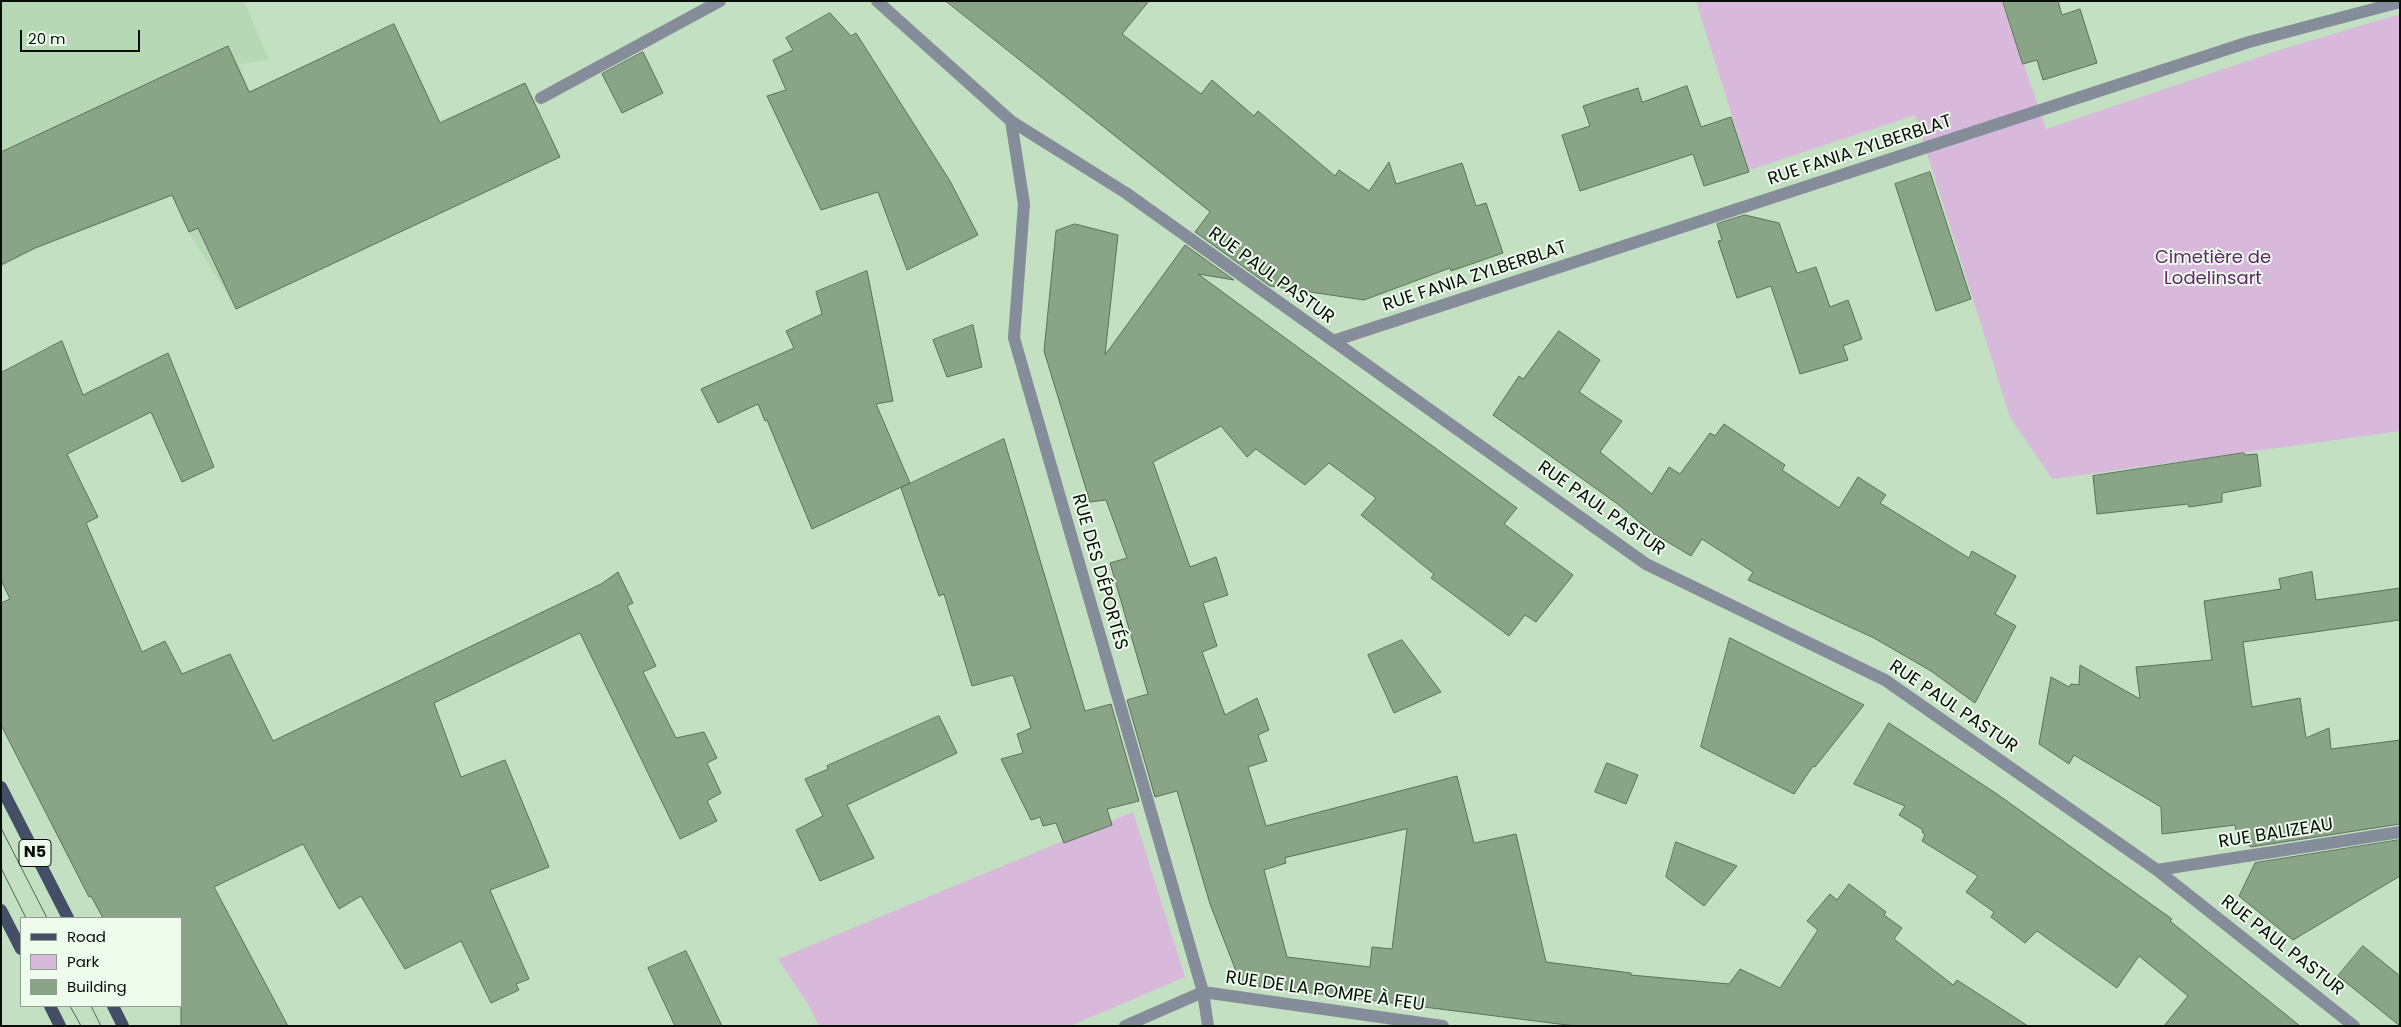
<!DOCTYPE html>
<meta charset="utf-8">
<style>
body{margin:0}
#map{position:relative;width:2401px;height:1027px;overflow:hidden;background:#c4e0c2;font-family:Poppins,sans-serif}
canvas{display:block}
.frame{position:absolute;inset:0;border:2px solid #060e05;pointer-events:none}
.legend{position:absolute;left:20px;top:917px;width:162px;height:90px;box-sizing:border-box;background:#eefced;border:1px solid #919d90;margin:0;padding:6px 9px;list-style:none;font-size:15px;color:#060e05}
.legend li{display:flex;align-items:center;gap:10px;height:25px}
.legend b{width:25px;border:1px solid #919d90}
.scale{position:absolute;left:20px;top:30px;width:120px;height:22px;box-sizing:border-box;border:2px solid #060e05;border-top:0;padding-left:6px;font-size:15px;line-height:18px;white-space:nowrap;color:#060e05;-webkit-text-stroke:4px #eefced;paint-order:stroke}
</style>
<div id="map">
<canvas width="2401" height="1027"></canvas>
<div class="frame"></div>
<ul class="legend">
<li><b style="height:6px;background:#434f67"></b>Road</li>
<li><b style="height:14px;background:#d8b8db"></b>Park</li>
<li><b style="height:14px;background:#8aa488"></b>Building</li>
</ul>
<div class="scale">20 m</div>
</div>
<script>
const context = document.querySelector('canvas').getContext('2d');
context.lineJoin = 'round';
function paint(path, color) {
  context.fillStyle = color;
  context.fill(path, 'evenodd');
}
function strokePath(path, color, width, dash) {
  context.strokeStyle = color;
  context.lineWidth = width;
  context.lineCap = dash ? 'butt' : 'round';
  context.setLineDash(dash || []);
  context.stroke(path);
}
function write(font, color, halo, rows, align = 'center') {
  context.font = font + ' Poppins,sans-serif';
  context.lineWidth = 4;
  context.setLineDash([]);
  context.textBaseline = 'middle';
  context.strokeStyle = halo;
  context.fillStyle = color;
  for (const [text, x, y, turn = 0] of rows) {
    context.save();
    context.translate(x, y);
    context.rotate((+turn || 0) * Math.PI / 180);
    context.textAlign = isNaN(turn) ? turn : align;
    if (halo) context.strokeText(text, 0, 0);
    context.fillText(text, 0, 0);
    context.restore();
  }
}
const built = new Path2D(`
 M1,1H244L269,60L239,64L250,91L395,25L440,121L526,84L559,158L236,308L188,231L172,196L35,249L1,267Z`);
const green = new Path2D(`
 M1696,1H2002L2046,129L2283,49L2400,14V431L2052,479L2010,417L1915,115L1749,170Z
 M1133,812L1185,977L1070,1026H819L808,1004L778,959Z`);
const building = new Path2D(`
 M946,1H1149L1122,34L1201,94L1212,80L1254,116L1258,111L1335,176L1339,170L1369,191L1389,162L1396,184L1462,163L1476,206L1486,203L1503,253L1451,271L1450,268L1364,300L1270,286L1195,232L1210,212Z
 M2003,1H2058L2062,15L2080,9L2097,63L2043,80L2037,60L2023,64Z
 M830,13L851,36L856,33L950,181L978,235L907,270L878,192L821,210L767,96L786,90L773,60L793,50L786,38Z
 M394,24L440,123L525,83L560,157L236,309L198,228L189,232L172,195L35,248L1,265V152L228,46L249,92Z
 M643,52L663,93L622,113L602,74Z
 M1687,86L1701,127L1731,117L1749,172L1704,186L1693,154L1580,191L1562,135L1590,126L1583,106L1638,88L1642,102Z
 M1930,172L1971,299L1936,311L1895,184Z
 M1745,215L1779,223L1797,273L1816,267L1830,307L1848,300L1862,339L1843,346L1848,360L1800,374L1771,286L1737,298L1718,241L1722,240L1717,224Z
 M1075,224L1118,235L1105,355L1185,245L1234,280L1198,274L1517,508L1504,524L1573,575L1536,622L1525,615L1509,636L1431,578L1434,574L1361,515L1376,498L1329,463L1305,485L1256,449L1247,457L1221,426L1153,462L1190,567L1216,557L1228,595L1203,603L1217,646L1202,652L1225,715L1257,698L1269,730L1258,735L1267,761L1248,767L1266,826L1457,776L1474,843L1516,834L1546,962L1631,973V975L1729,984L1740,969L1780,988L1818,930L1807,921L1830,894L1837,900L1849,884L1886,912L1884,915L1902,928L1894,939L1953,985L1957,980L2028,1026H1575L1241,984L1210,904L1177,791L1155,797L1127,700L1148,694L1110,563L1127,558L1106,500L1090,502L1044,351L1056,231ZM1407,829L1392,949L1372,947L1370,967L1287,957L1264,870L1286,863L1285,858Z
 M867,271L893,401L876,404L910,483L812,529L767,420L765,421L758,404L718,423L701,389L794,348L786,331L822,314L816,292Z
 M973,325L982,367L947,377L933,340Z
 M1559,331L1600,360L1579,392L1622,421L1600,452L1652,494L1669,467L1680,474L1710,433L1715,436L1724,424L1785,465L1782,470L1839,508L1858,477L1886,495L1880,503L1969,558L1972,551L2016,576L1995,614L2016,626L1975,703L1931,671L1874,638L1748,580L1753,572L1702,539L1691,556L1651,532L1619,505L1493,415L1519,376L1523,379Z
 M62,341L83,395L168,353L214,467L182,482L151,412L67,454L98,517L86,523L142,652L165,641L182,674L230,654L273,741L601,584L618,572L633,603L627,606L656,666L643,672L676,738L704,732L717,758L707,763L721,793L707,801L717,821L680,839L580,633L434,703L461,777L505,760L549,867L490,890L529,979L516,984L519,990L491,1003L461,941L405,969L361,896L339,909L303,844L214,887L288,1026H181V918H103L91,896L89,897L1,725V603L10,599L1,580V373Z
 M1004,439L1085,711L1111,704L1139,801L1107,809L1112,825L1064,843L1056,823L1043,826L1040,817L1031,820L1001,759L1023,753L1017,734L1031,728L1013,675L972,686L944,594L939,596L901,488Z
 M2244,453L2245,455L2257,454L2261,486L2222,493V502L2189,507L2188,504L2097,514L2093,476Z
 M2312,572L2316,600L2400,588V620L2243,642L2252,707L2300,698L2306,738L2329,728L2331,749L2400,740V824L2251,847L2237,835L2235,825L2162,834L2161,807L2074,755L2069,764L2039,744L2051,677L2069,687L2071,684L2079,685L2080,665L2140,699L2136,667L2212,660L2204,601L2281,589L2279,579Z
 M1730,638L1864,705L1815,767L1813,766L1794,794L1701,747Z
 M1402,640L1441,692L1394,713L1368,655Z
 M939,716L957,753L847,805L874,858L820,881L796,830L823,816L805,779L828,769L827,766Z
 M1889,723L1997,794L2172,919L2170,921L2300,1026H2164L2188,996L2139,956L2117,988L2037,931L2025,943L1991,917L1994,912L1966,892L1978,876L1922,841L1925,835L1922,832L1923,830L1899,815L1905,806L1854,784Z
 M1607,763L1638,775L1626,804L1595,792Z
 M2400,840V876L2293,940L2239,896L2255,863Z
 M1676,842L1737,866L1704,906L1666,877Z
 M2363,946L2400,976V1026L2338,976Z
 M686,951L722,1026H675L648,968Z`);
const minor = new Path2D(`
 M877,1L1011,121L1126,193L1646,564L1885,680L2157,870L2354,1026
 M541,98L720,1
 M1011,121L1024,204L1014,338L1203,992L1208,1026
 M1333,341L2249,42L2400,2
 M2157,870L2400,832
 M1125,1026L1203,992L1443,1026`);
const primary = new Path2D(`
 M1,787L68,918
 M1,910L21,949
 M50,1006L60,1026
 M113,1006L123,1026`);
const tram = new Path2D(`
 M1,828L47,918
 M1,868L26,918
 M70,1006L81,1026
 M91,1006L101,1026`);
const shields = [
 [35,853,32]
];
const shieldNames = [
 ["N5",35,853]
];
const streetNames = [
 ["RUE FANIA ZYLBERBLAT",1860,151,-18],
 ["RUE PAUL PASTUR",1271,276,36],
 ["RUE FANIA ZYLBERBLAT",1475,277,-18],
 ["RUE PAUL PASTUR",1601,509,35],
 ["RUE DES DÉPORTÉS",1099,572,74],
 ["RUE PAUL PASTUR",1953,707,34],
 ["RUE BALIZEAU",2276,834,-9],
 ["RUE PAUL PASTUR",2282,946,38],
 ["RUE DE LA POMPE À FEU",1325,992,8]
];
const parkNames = [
 ["Cimetière de",2213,258],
 ["Lodelinsart",2213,279]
];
paint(built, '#b6d8b4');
paint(green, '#d8b8db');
paint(building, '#8aa488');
strokePath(building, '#597258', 1);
strokePath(minor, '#858c9a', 12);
strokePath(primary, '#434f67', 12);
strokePath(tram, '#526251', 1);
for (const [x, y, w] of shields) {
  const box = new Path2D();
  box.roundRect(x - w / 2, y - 13.5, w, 27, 4);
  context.fillStyle = '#eefced';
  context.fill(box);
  strokePath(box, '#060e05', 1);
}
write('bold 16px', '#060e05', null, shieldNames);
write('18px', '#060e05', '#eefced', streetNames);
write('18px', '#63246b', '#eefced', parkNames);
</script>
